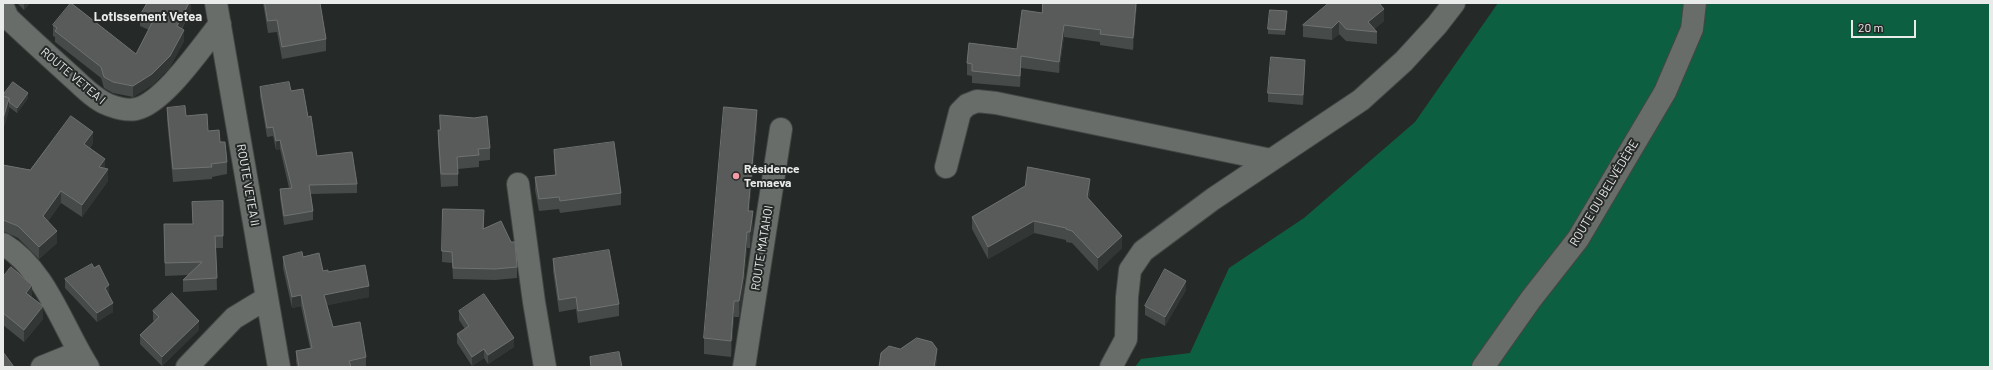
<!DOCTYPE html>
<meta charset="utf-8">
<style>
body{margin:0}
#map{position:relative;width:1993px;height:370px;overflow:hidden;background:#252927;font-family:Barlow,sans-serif}
canvas{display:block}
.frame{position:absolute;inset:0;border:4px solid #e9ebea;pointer-events:none}
.scale{position:absolute;left:1851px;top:20px;width:65px;height:18px;box-sizing:border-box;border:2px solid #e9ebea;border-top:0;padding-left:5px;font-size:12px;line-height:14px;white-space:nowrap;color:#e9ebea;-webkit-text-stroke:3px #252927;paint-order:stroke}
</style>
<div id="map">
<canvas width="1993" height="370"></canvas>
<div class="frame"></div>
<div class="scale">20 m</div>
</div>
<script>
const context = document.querySelector('canvas').getContext('2d');
context.lineJoin = 'round';
function paint(path, color) {
  context.fillStyle = color;
  context.fill(path, 'evenodd');
}
function strokePath(path, color, width, dash) {
  context.strokeStyle = color;
  context.lineWidth = width;
  context.lineCap = dash ? 'butt' : 'round';
  context.setLineDash(dash || []);
  context.stroke(path);
}
function write(font, color, halo, rows, align = 'center') {
  context.font = font + ' Barlow,sans-serif';
  context.lineWidth = 4;
  context.setLineDash([]);
  context.textBaseline = 'middle';
  context.strokeStyle = halo;
  context.fillStyle = color;
  for (const [text, x, y, turn = 0] of rows) {
    context.save();
    context.translate(x, y);
    context.rotate((+turn || 0) * Math.PI / 180);
    context.textAlign = isNaN(turn) ? turn : align;
    if (halo) context.strokeText(text, 0, 0);
    context.fillText(text, 0, 0);
    context.restore();
  }
}
const green = new Path2D(`
 M1498,3H1990V367H1135L1141,359L1190,353L1229,268L1304,218L1415,122Z`);
const minor = new Path2D(`
 M216,3L279,367
 M3,7L8,18C29,38 50,57 71,76C82,86 95,100 109,105C117,108 127,111 136,109C164,103 202,46 220,24
 M946,167L960,112L967,105L977,101L996,103L1271,160
 M518,184L534,302L545,367
 M3,244C46,270 62,326 88,367
 M42,367L79,352
 M187,367L234,318L267,298
 M744,367L781,129
 M1111,367L1126,339L1127,297L1130,270L1143,251L1213,199L1361,100L1404,61L1437,25L1454,3
 M1483,367L1531,299L1578,239L1665,92L1692,29L1695,3`);
const wall = new Path2D(`
 M17,3H30L24,10Z
 M191,3V10L182,29L184,41L170,67L152,85L133,97L113,93L104,88L101,78L55,42V37L53,36V25L136,54L149,30L140,26V15Z
 M263,3H320L326,39V51L282,59L277,32L268,33Z
 M1137,3L1133,50L1100,45V42L1064,37L1059,73L1021,68L1020,87L972,83V76L967,75V63L1017,49L1042,13Z
 M1329,3L1384,21L1374,29L1377,32V44L1346,41L1339,34L1332,40L1303,37V25Z
 M1287,16L1285,35L1268,34V29Z
 M1305,69L1303,105L1268,102V93Z
 M13,82L28,98L17,113L9,107V110L3,130Z
 M260,87L291,91L308,117L317,156L357,184V193L311,194L313,211V220L284,225L280,198V189L289,188L280,149L276,150L273,136L267,137L260,96Z
 M167,108L186,116L208,131L220,142L227,162V174L212,177V179L173,182L167,120Z
 M440,115L490,148V160L479,161V167L458,169V186L441,187L438,143V130H440Z
 M757,126L749,211L753,227L750,248H747L743,294L739,317H734L731,357L704,354V338Z
 M93,143L90,148L105,169L108,181L82,217L61,203L48,221L57,243L39,259L18,238L3,231V165L30,170Z
 M554,150L621,193V205L560,213L559,209L539,211L535,190V177L555,175L554,162Z
 M1025,186L1090,191L1089,199L1122,248L1098,271L1072,243L1066,242V240L1034,233L988,259L972,229V217Z
 M223,201V248H216L217,290L183,292V280L188,275L165,276L164,224H193L192,202Z
 M484,221V228L517,267V278L495,280L453,279L452,263L442,262V251Z
 M283,257H303L323,271L328,272L369,297L327,305L333,327L366,357V367H297L296,361V351L310,348L301,306L292,308L283,268Z
 M553,259L619,304V316L578,323L576,309L559,312L553,271Z
 M3,277L32,297L43,319L24,342L3,325Z
 M65,279L109,294L113,312L97,322L65,288Z
 M1186,290L1165,326L1145,315V306Z
 M153,311L199,330L162,366L140,344V335L154,321L153,320Z
 M459,311L514,347L488,364L484,358L472,366L457,343V334L465,329L459,320Z`);
const shadedWall = new Path2D(`
 M24,3H30L24,10Z
 M189,3H191V10L177,37V26Z
 M1136,3H1137L1133,50V38Z
 M1384,9V21L1371,32L1368,22Z
 M1339,21V34L1332,40V28Z
 M1064,25V37L1059,73V62Z
 M184,30V41L170,67L152,85L133,97V86Z
 M1021,56V68L1020,87V76Z
 M1305,60V69L1303,105V95Z
 M28,93V98L17,113V108Z
 M9,98V110L3,130V119Z
 M757,110V126L748,227V211Z
 M93,132V143L84,156V144Z
 M280,140V149L276,150V141Z
 M105,159V170L99,167Z
 M108,169V181L82,217V205Z
 M1090,179V191L1087,209V197Z
 M61,191V203L43,228V216Z
 M753,211V227L750,248V232Z
 M1034,221V233L988,259V247Z
 M57,231V243L39,259V247Z
 M747,232V248L743,294L739,317V301Z
 M1122,236V248L1098,271V258Z
 M1186,281V290L1165,326V317Z
 M32,285V297L26,293Z
 M109,285V294L105,297V288Z
 M369,286V297L324,306V295Z
 M301,295V306L292,308V297Z
 M734,301V317L731,357V341Z
 M113,303V312L97,322V313Z
 M43,306V319L24,342V330Z
 M199,321V330L162,366V357Z
 M514,338V347L488,364V355Z
 M484,349V358L472,366V357Z
 M937,349V362L936,367H934Z`);
const building = new Path2D(`
 M71,3L136,54L153,21L140,15L147,3H189L177,26L184,30L170,56L152,74L133,86L113,82L104,77L101,67L55,31L57,28L53,25Z
 M265,3H320L326,39L282,47L277,20L268,21Z
 M1043,3H1136L1133,38L1100,34L1101,30L1064,25L1059,62L1021,56L1020,76L972,71V64L967,63L969,43L1017,49L1022,10L1042,13Z
 M1329,3H1379L1384,9L1368,22L1377,32L1346,29L1339,21L1332,28L1303,25Z
 M1270,10L1287,11L1285,30L1268,29Z
 M1271,57L1305,60L1303,95L1268,93Z
 M13,82L28,93L17,108L9,102V98L3,96V95Z
 M289,82L291,91L303,89L308,117L311,116L317,156L352,152L357,184L309,185L313,211L284,216L280,189L292,188L280,140L276,141L273,127L267,128L260,87Z
 M3,96L9,98L3,119Z
 M185,106L186,116L207,114L208,131L219,130L220,142H225L227,162L211,164L212,167L173,169L167,108Z
 M724,107L757,110L748,211H753L750,232H747L743,278L739,301H734L731,341L704,338Z
 M440,115L474,118L487,116L490,148L478,149L479,155L457,157L458,174H441L438,130H440Z
 M71,116L93,132L84,144L105,159L99,167L108,169L82,205L61,191L43,216L57,231L39,247L18,226L3,220V165L30,170Z
 M614,142L621,193L560,201L559,197L539,199L535,177L556,175L554,150Z
 M1028,167L1090,179L1087,197L1122,236L1098,258L1072,231L1066,229V228L1034,221L988,247L972,217L1025,186Z
 M223,201V236H215L217,278L183,280L202,262L165,263L164,224H193L192,202Z
 M443,209L484,210L483,229L501,221L511,242H515L517,267L495,269L453,268L452,252L442,251Z
 M609,250L619,304L578,311L576,297L559,300L553,259Z
 M302,252L303,257L319,253L323,271L328,270V272L365,265L369,286L324,295L333,327L360,322L366,357L349,361L351,367H299L296,351L312,348L301,295L292,297L283,257Z
 M92,264L94,268L99,265L109,285L105,288L113,303L97,313L65,279Z
 M11,267L32,285L26,293L43,306L24,330L3,313V277Z
 M1165,269L1186,281L1165,317L1145,306Z
 M172,293L199,321L162,357L140,335L159,317L153,311Z
 M484,294L514,338L488,355L484,349L472,357L457,334L469,326L459,311Z
 M917,338L932,342L937,349L934,367H879L881,353L889,346L900,349Z
 M3,352L14,367H3Z
 M619,352L622,367H591L590,357Z`);
const markers = [
 [736,176,4,"#f49aa5"]
];
const streetNames = [
 ["ROUTE VETEA I",73,76,40],
 ["ROUTE VETEA II",248,185,80],
 ["ROUTE DU BELVÉDÈRE",1604,193,-59],
 ["ROUTE MATAHOI",762,248,-81]
];
const poiNames = [
 ["Résidence",744,169],
 ["Temaeva",744,183]
];
const neighbourhoodNames = [
 ["Lotissement Vetea",148,17]
];
paint(green, '#0c6041');
strokePath(minor, '#434644', 24);
strokePath(minor, '#686d6a', 22);
paint(wall, '#464a48');
paint(shadedWall, '#323634');
paint(building, '#585b5a');
strokePath(building, '#6e7270', 1);
for (const [x, y, r, color] of markers) {
  const dot = new Path2D();
  dot.arc(x, y, r, 0, 2 * Math.PI);
  context.fillStyle = color;
  context.fill(dot);
  strokePath(dot, '#252927', 1.5);
}
write('12px', '#e9ebea', '#252927', streetNames);
write('bold 12px', '#e9ebea', '#252927', poiNames, 'left');
write('bold 13px', '#e9ebea', '#252927', neighbourhoodNames);
</script>
